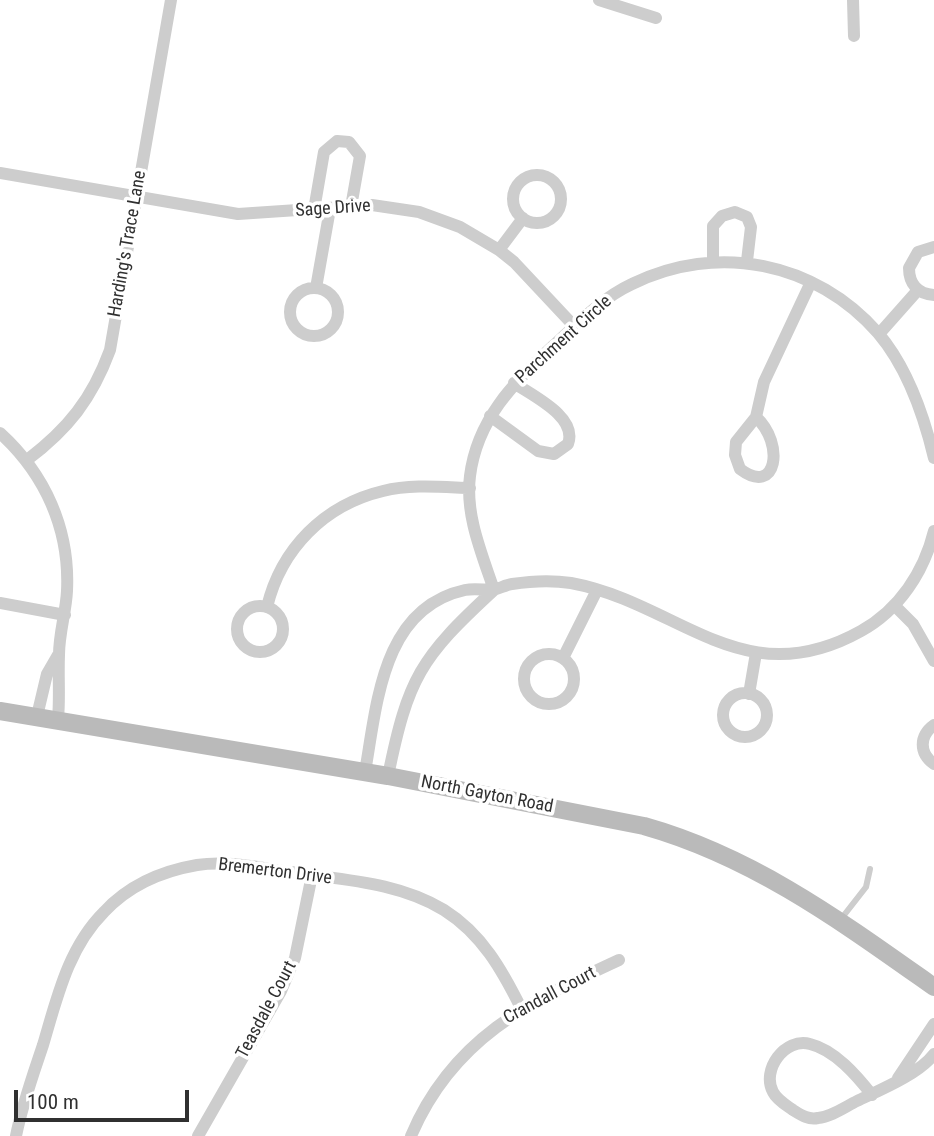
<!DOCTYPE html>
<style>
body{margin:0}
#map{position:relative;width:934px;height:1136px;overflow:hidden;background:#fff;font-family:"Roboto Condensed",sans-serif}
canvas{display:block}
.scale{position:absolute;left:14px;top:1090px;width:175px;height:32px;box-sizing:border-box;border:4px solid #303030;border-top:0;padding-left:9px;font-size:21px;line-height:24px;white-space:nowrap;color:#303030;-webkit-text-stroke:5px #fff;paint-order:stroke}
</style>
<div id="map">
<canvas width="934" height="1136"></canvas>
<div class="scale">100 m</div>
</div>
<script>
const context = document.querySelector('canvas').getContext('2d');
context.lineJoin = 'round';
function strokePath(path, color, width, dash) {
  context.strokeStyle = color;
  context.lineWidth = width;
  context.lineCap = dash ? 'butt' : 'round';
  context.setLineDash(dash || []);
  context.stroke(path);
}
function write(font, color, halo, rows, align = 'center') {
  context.font = font + ' "Roboto Condensed",sans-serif';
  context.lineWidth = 7;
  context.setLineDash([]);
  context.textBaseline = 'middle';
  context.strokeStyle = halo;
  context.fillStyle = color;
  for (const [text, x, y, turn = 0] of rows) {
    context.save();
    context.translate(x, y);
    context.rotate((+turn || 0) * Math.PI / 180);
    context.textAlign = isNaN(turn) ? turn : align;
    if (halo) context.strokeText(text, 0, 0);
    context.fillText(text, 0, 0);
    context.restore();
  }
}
const lane = new Path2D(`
 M841,919L866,887L870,869`);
const street = new Path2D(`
 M599,0L656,18
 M853,0L854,36
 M0,173L238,214L372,205L419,212L460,227L499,250L514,262L574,326
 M513 199a24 24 0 1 1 48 0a24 24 0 1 1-48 0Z
 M314,210L324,152L337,141L349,142L360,156L351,207
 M934,247L918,252L909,268C909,284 918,294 934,295
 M499,250L523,218
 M713,262V226L722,216L735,212L747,217L751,227L747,261
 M290 312a24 24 0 1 1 48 0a24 24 0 1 1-48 0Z
 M316,288L330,209
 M879,334L918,290
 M490,416L538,451L554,454L568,444C578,417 533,396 514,383
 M756,417C785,444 777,497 740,469L735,455L736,442L756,417L764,382L811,282
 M0,433C45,474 70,529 67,591C66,612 59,633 59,655C58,677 60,697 58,719
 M27,460C68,429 92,399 110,350L171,0
 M494,590C482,554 465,515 470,476C477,420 513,383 553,346C578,323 602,298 632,284C717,242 816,262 878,333C907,367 924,416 934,458
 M0,603L65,615
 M894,605L913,624L934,661
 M237 629a23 23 0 1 1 46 0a23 23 0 1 1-46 0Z
 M267,607C281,549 324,505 383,491C411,484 441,487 470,488
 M524 679a25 25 0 1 1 50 0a25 25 0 1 1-50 0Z
 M563,658L597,590
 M723 715a22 22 0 1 1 44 0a22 22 0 1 1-44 0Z
 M749,694L756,653
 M37,716L47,674L58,655
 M934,725C919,736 919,753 934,764
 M365,772C377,704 382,608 465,590C475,588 483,590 492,590C499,589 505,585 512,584C531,581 552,580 571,583C679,603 743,697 861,631C899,610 924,572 934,531
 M388,776C408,678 420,658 494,590
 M898,1078L934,1024
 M872,1095C857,1076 835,1050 810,1044C785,1037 761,1070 773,1092C777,1100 786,1105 793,1110C801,1115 808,1120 818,1118C831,1117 845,1107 857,1101C880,1090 919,1074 934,1054
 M16,1136C22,1105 33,1075 43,1045C57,998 68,948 104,912C128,886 162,871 197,865C228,860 260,868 291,872C343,880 398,882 444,910C482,934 502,970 521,1008
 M198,1136L281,991L295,958L312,875
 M411,1136C452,1039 528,1002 619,960`);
const secondary = new Path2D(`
 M0,711L388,776L644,826C754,857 842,922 934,987`);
const streetNames = [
 ["Sage Drive",333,209,-4],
 ["Harding's Trace Lane",128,244,-80],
 ["Parchment Circle",564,340,-42],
 ["North Gayton Road",487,795,11],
 ["Bremerton Drive",275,872,7],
 ["Crandall Court",550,996,-28],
 ["Teasdale Court",267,1010,-62]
];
strokePath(lane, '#cdcdcd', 6);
strokePath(street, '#cdcdcd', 12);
strokePath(secondary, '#bababa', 18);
write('18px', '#303030', '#fff', streetNames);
</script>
